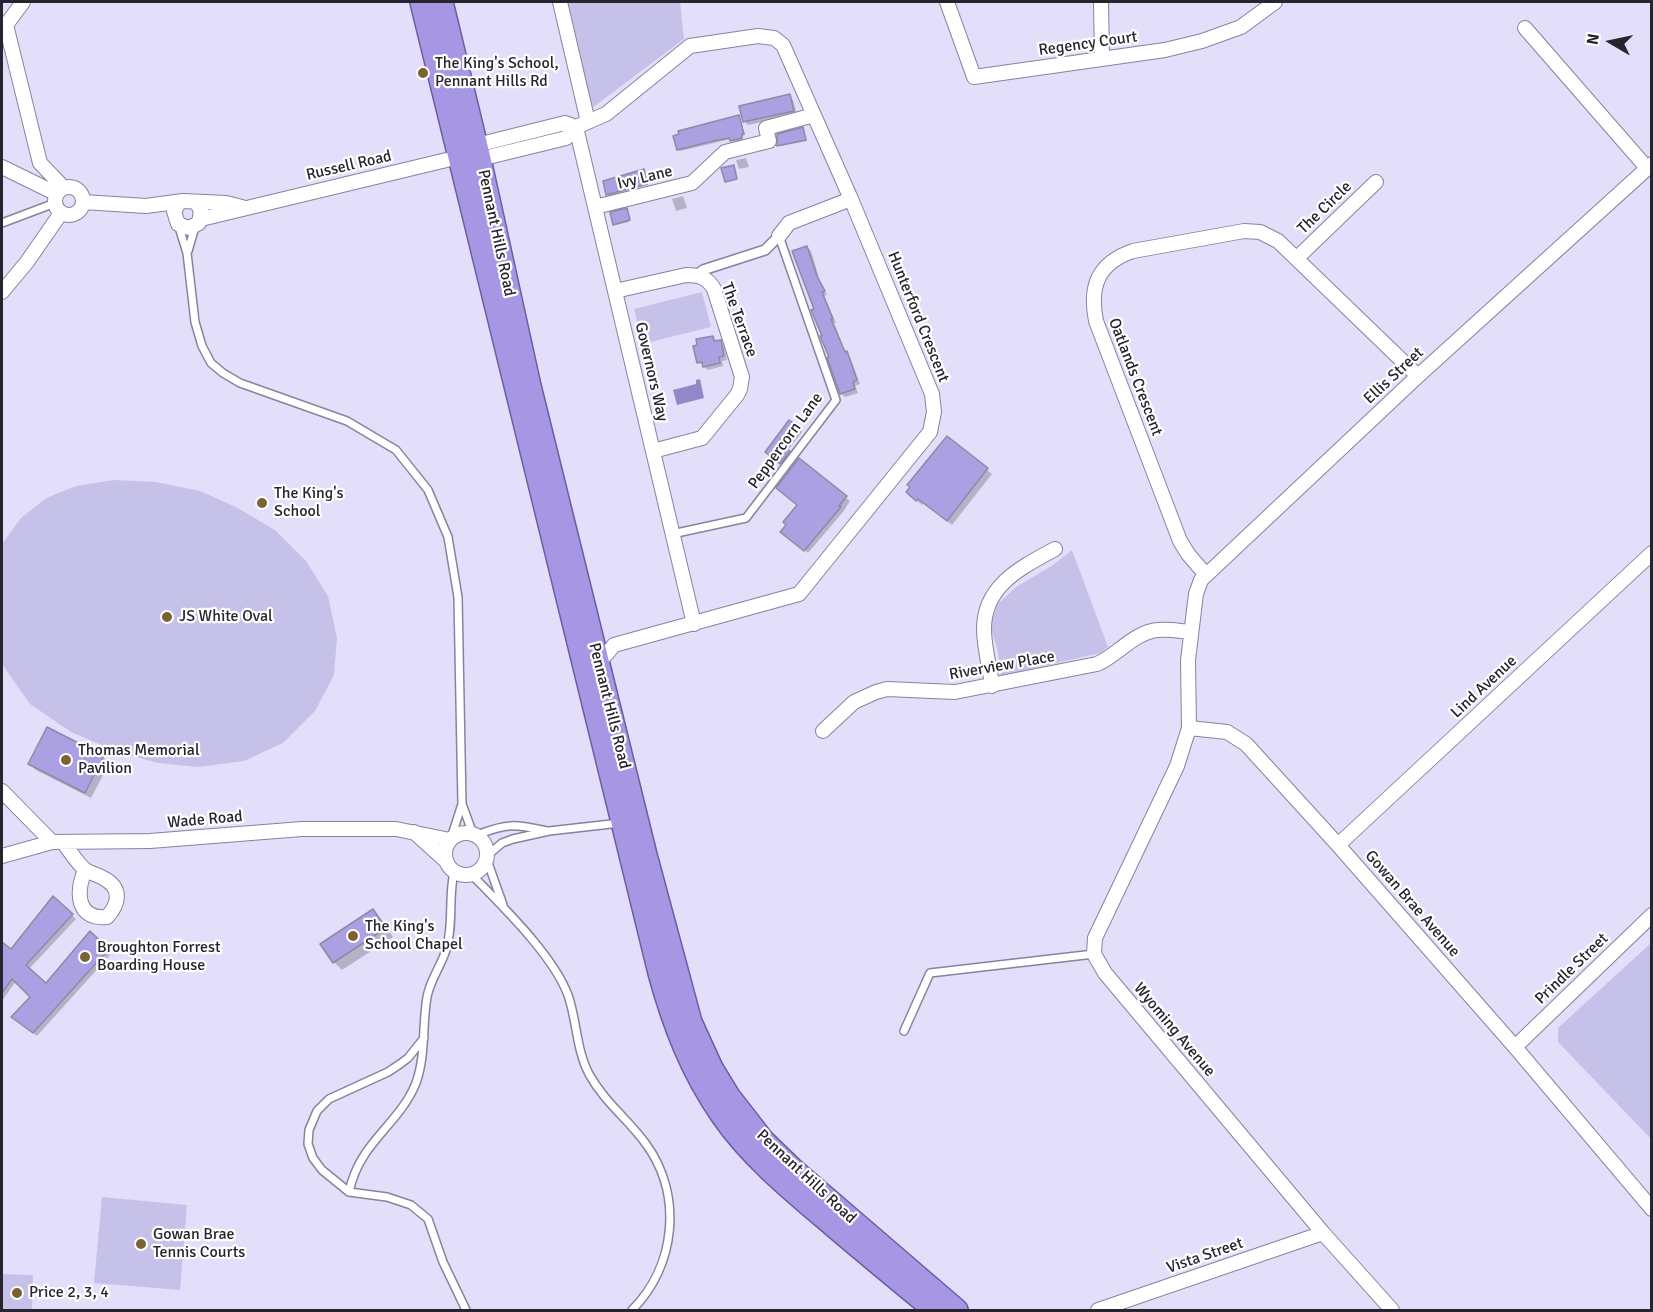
<!DOCTYPE html>
<style>
body{margin:0}
#map{position:relative;width:1653px;height:1312px;overflow:hidden;background:#e3dffb;font-family:Signika,sans-serif}
canvas{display:block}
.frame{position:absolute;inset:0;border:3px solid #26242e;pointer-events:none}
.north{position:absolute;left:1581px;top:12px;width:60px;height:60px;-webkit-text-stroke:4px #fff;paint-order:stroke;rotate:279deg;font-size:16px;font-weight:700;line-height:24px;text-align:center;color:#26242e}
.north::after{content:'';display:block;margin:auto;width:21px;height:27px;background:#26242e;clip-path:polygon(50% 0,100% 100%,50% 72%,0 100%)}
</style>
<div id="map">
<canvas width="1653" height="1312"></canvas>
<div class="frame"></div>
<div class="north">N</div>
</div>
<script>
const context = document.querySelector('canvas').getContext('2d');
context.lineJoin = 'round';
function paint(path, color) {
  context.fillStyle = color;
  context.fill(path, 'evenodd');
}
function strokePath(path, color, width, dash) {
  context.strokeStyle = color;
  context.lineWidth = width;
  context.lineCap = dash ? 'butt' : 'round';
  context.setLineDash(dash || []);
  context.stroke(path);
}
function write(font, color, halo, rows, align = 'center') {
  context.font = font + ' Signika,sans-serif';
  context.lineWidth = 4.5;
  context.setLineDash([]);
  context.textBaseline = 'middle';
  context.strokeStyle = halo;
  context.fillStyle = color;
  for (const [text, x, y, turn = 0] of rows) {
    context.save();
    context.translate(x, y);
    context.rotate((+turn || 0) * Math.PI / 180);
    context.textAlign = isNaN(turn) ? turn : align;
    if (halo) context.strokeText(text, 0, 0);
    context.fillText(text, 0, 0);
    context.restore();
  }
}
const green = new Path2D(`
 M565,2H680L684,39L592,108Z
 M702,292L711,327L642,344L634,309Z
 M114,480L156,482L200,491L236,507L275,530L306,561L328,596L337,638L334,675L315,711L283,743L244,761L198,767L158,763L118,752L71,732L30,704L2,664V544L21,518L46,498L76,486Z
 M1072,550L1108,647L1100,653L1001,676L998,652L990,624L998,604L1016,587L1053,565Z
 M1651,943V1139L1558,1042V1028Z
 M102,1197L187,1205L180,1290L94,1283Z
 M2,1274L33,1275L32,1310H2Z`);
const water = new Path2D(`
 M700,379L704,398L677,405L673,390L696,384V380Z`);
const shadow = new Path2D(`
 M789,96L793,100L797,115L748,125L744,121Z
 M739,117L745,135L742,136L743,140L733,142L731,139L680,151L678,150Z
 M803,129L807,141L780,146L779,145Z
 M746,158L749,167L739,169L736,160Z
 M645,172L648,185L609,196L608,194Z
 M683,196L687,208L676,211L672,199Z
 M626,210L629,222L616,225L615,224Z
 M807,247L811,251L820,281L827,295L824,296L836,323H834L846,353L850,357L860,384L855,386L858,393L845,397L841,394L829,359L831,358L816,309Z
 M712,337L724,345L727,360L722,361L723,366L708,370L699,362Z
 M790,422L802,432L787,451L790,454L782,464L767,452Z
 M947,438L992,474L952,525L924,502L922,505L912,497Z
 M799,460L850,501L843,512L808,553L786,535L799,506Z
 M103,757L109,764L91,798L36,770L30,764Z
 M53,898L76,919L29,969L46,985L90,933L111,954L37,1036L17,1021L32,997L16,981L2,1001V943L11,951Z
 M373,911L381,919L393,937L342,970L334,962Z`);
const building = new Path2D(`
 M790,94L794,111L743,122L739,106Z
 M739,115L744,134H742V138L730,141L729,138L713,141L677,150L673,136L679,134L678,131Z
 M803,127L806,140L777,146V134Z
 M734,165L737,179L725,182L721,168Z
 M644,169L647,184L606,195L603,181Z
 M627,208L630,220L613,225L610,212Z
 M807,246L817,276L825,291L822,292L833,319H831L845,352L847,351L857,380L853,382L855,389L840,394L827,358L829,357L820,336H822L811,310L814,309L792,251Z
 M713,336L714,341L721,340L724,356L719,357L720,363L703,367L702,362L697,363L693,346L697,345L696,339Z
 M789,420L802,429L787,449L790,451L780,464L765,452Z
 M947,436L988,468L947,521L918,499L916,501L906,492L910,487L907,485Z
 M799,458L847,496L839,506L841,507L804,551L780,532L786,525L783,522L797,505L776,488Z
 M47,727L104,756L85,793L28,764Z
 M53,896L73,914L26,965L46,983L90,931L109,949L33,1033L11,1017L30,997L12,979L2,993V942L11,949Z
 M373,909L386,928L333,963L320,944Z`);
const service = new Path2D(`
 M2,223L55,203
 M178,224L187,253L195,322L202,346L211,363L223,373L240,383L347,421L396,450L428,490L448,537L458,597L462,804L473,834
 M188,251L195,227
 M672,534L746,518L836,400L779,236
 M477,835C507,823 515,824 547,831
 M451,838L462,804
 M488,855L502,843L513,839L549,831L620,823
 M487,860L503,905
 M472,875C502,906 553,955 568,995C577,1021 576,1049 589,1074C605,1103 628,1119 646,1144C683,1195 676,1266 632,1310
 M904,1031L930,973L1094,954
 M424,1038L408,1058L400,1064L388,1072L329,1099L317,1111L309,1130L308,1144L313,1158L322,1170L349,1192L387,1197L411,1205L428,1219L443,1262L466,1310
 M349,1192C352,1178 357,1166 365,1154C381,1130 405,1111 416,1083C426,1055 422,1026 427,997C430,980 441,966 446,950C454,924 448,898 454,872`);
const pedestrian = new Path2D(`
 M697,275L703,270L765,250L779,236`);
const minor = new Path2D(`
 M23,2L6,25L40,163L64,188
 M560,2L588,122
 M947,2L974,77L1165,50L1202,41L1241,27L1275,2
 M1101,2L1102,59
 M1525,28L1647,168
 M576,127L694,624
 M472,148L477,145L565,123L576,127
 M2,167L57,194
 M55 201a14 14 0 1 1 28 0a14 14 0 1 1-28 0Z
 M83,202L146,206L183,201
 M196,202L201,210L199,223L189,228L178,224L174,211L179,203L183,201L226,203L242,207
 M595,207L692,183L725,152L769,141L766,128L814,115
 M201,219L459,157L480,159L566,138L576,127L606,114L690,46L758,36L774,38L783,45L851,199L932,394L934,412L930,432L799,594L614,645L599,663
 M779,236L789,223L851,199
 M1297,258L1376,182
 M615,291L686,275C699,275 707,277 714,289L742,377L740,389L737,395L702,438L653,451
 M2,292L27,262L61,213
 M1206,575L1188,554L1180,541L1096,321C1089,286 1098,263 1133,251L1244,231L1260,232L1278,241L1418,376
 M992,686C990,667 984,648 984,629C984,585 1022,567 1055,549
 M1189,728L1227,732L1246,744L1338,845L1515,1047L1652,1209
 M823,731L854,702L876,692L887,689L955,692L1097,664C1118,655 1134,632 1158,630C1169,629 1180,631 1191,632
 M2,791L52,842
 M414,832L445,860
 M445 854a21 21 0 1 1 42 0a21 21 0 1 1-42 0Z
 M63,842C70,851 78,865 87,871C93,874 99,875 105,879C122,889 119,904 107,917C76,920 76,892 85,870
 M1338,845L1652,553
 M2,856L52,842L150,841L302,829H396L450,840
 M1515,1047L1652,915
 M1098,1310L1323,1233
 M1392,1310L1323,1233L1105,973L1094,954L1095,938L1177,766L1189,728L1188,660L1196,594L1201,580L1418,376L1652,164`);
const trunk = new Path2D(`
 M421,2L659,973C673,1024 691,1072 722,1116C751,1158 793,1192 832,1225C866,1254 900,1282 934,1310
 M442,2L480,159L530,386L646,855L691,1022L712,1068L729,1096L764,1141L792,1168L957,1310`);
const markers = [
 [423,73,6,"#7b6233"],
 [262,503,6,"#7b6233"],
 [167,617,6,"#7b6233"],
 [66,760,6,"#7b6233"],
 [353,936,6,"#7b6233"],
 [85,957,6,"#7b6233"],
 [141,1244,6,"#7b6233"],
 [17,1293,6,"#7b6233"]
];
const streetNames = [
 ["Regency Court",1088,44,-8],
 ["Russell Road",349,166,-13],
 ["Ivy Lane",645,178,-14],
 ["The Circle",1325,208,-44],
 ["Pennant Hills Road",496,233,78],
 ["Hunterford Crescent",918,317,68],
 ["The Terrace",739,320,70],
 ["Governors Way",651,372,77],
 ["Ellis Street",1394,376,-43],
 ["Oatlands Crescent",1135,377,69],
 ["Peppercorn Lane",786,441,-54],
 ["Riverview Place",1002,666,-10],
 ["Lind Avenue",1484,687,-43],
 ["Pennant Hills Road",609,706,76],
 ["Wade Road",205,820,-5],
 ["Gowan Brae Avenue",1412,904,49],
 ["Prindle Street",1572,969,-44],
 ["Wyoming Avenue",1174,1030,50],
 ["Pennant Hills Road",806,1177,43],
 ["Vista Street",1205,1256,-19]
];
const poiNames = [
 ["The King's School,",435,64],
 ["Pennant Hills Rd",435,82],
 ["The King's",274,494],
 ["School",274,512],
 ["JS White Oval",179,617],
 ["Thomas Memorial",78,751],
 ["Pavilion",78,769],
 ["The King's",365,927],
 ["School Chapel",365,945],
 ["Broughton Forrest",97,948],
 ["Boarding House",97,966],
 ["Gowan Brae",153,1235],
 ["Tennis Courts",153,1253],
 ["Price 2, 3, 4",29,1293]
];
paint(green, '#c6c1e9');
paint(water, '#9387c8');
paint(shadow, '#0003');
paint(building, '#aba0e2');
strokePath(building, '#8d8aa3', 1.5);
strokePath(service, '#87839c', 10);
strokePath(pedestrian, '#87839c', 12);
strokePath(minor, '#87839c', 16);
strokePath(trunk, '#6b5da0', 24);
strokePath(service, '#fff', 7);
strokePath(pedestrian, '#fff', 9);
strokePath(minor, '#fff', 14);
strokePath(trunk, '#a696e4', 21);
for (const [x, y, r, color] of markers) {
  const dot = new Path2D();
  dot.arc(x, y, r, 0, 2 * Math.PI);
  context.fillStyle = color;
  context.fill(dot);
  strokePath(dot, '#fff', 2);
}
write('16px', '#26242e', '#fff', streetNames);
write('16px', '#26242e', '#fff', poiNames, 'left');
</script>
